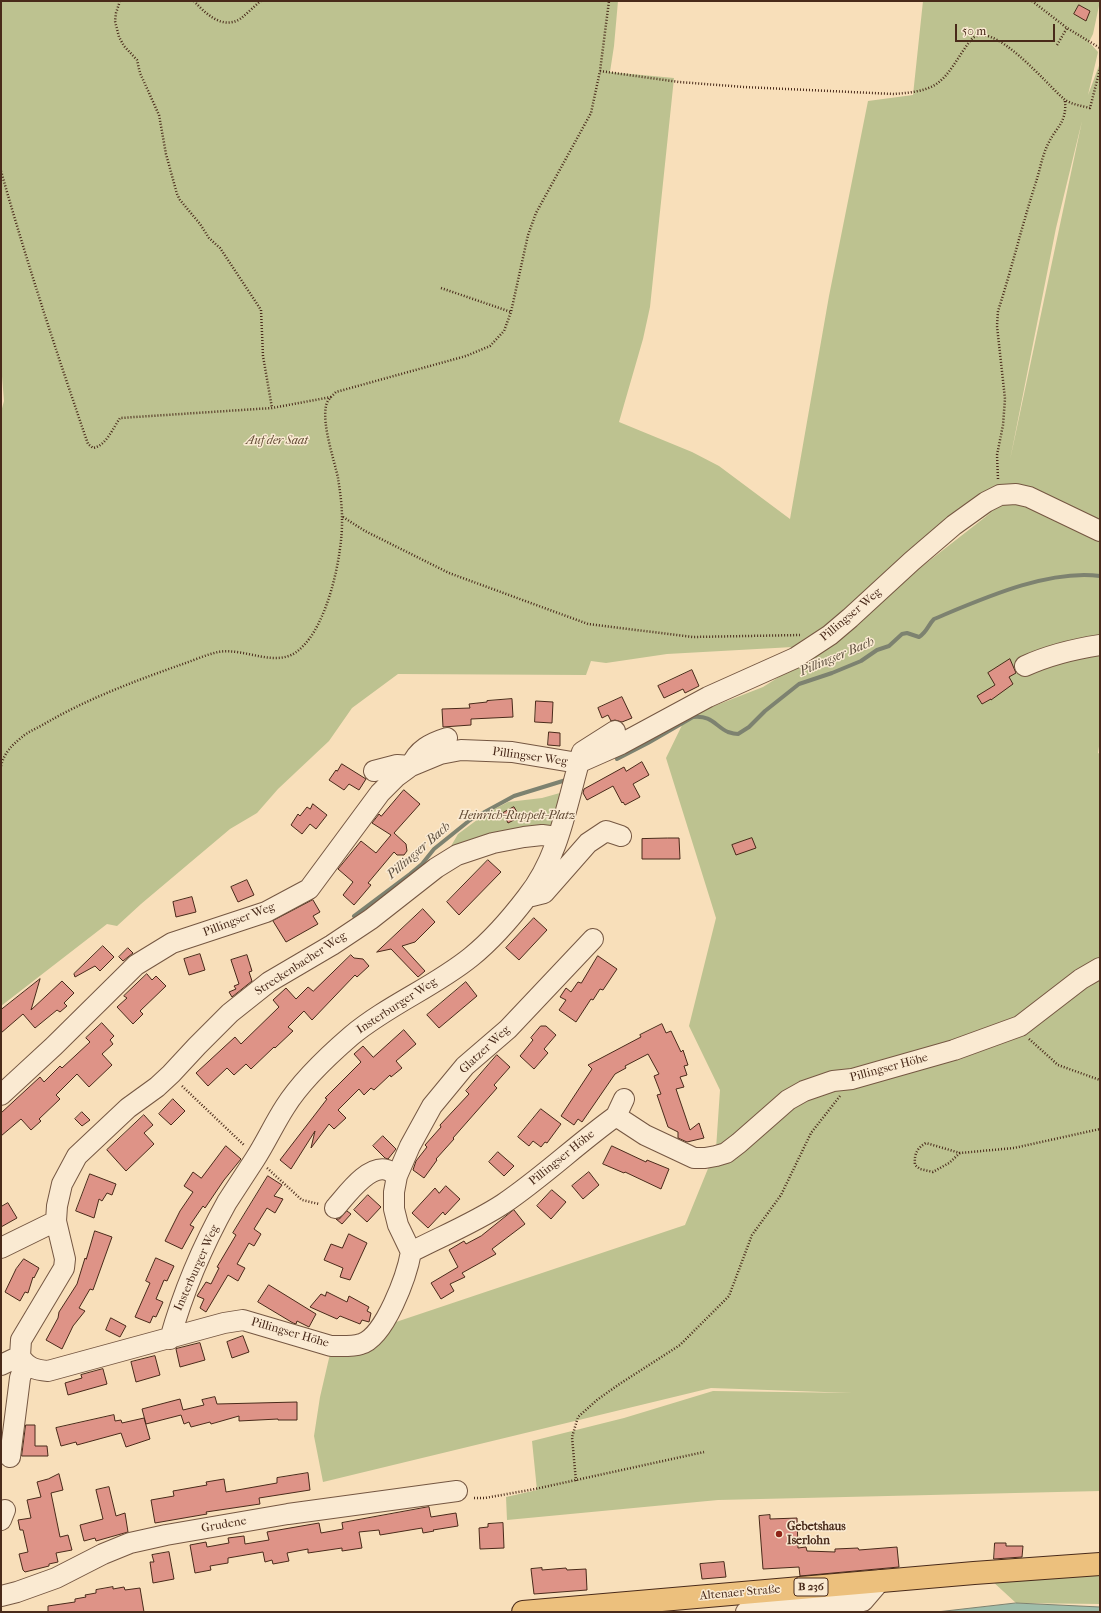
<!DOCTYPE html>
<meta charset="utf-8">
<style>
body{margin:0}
#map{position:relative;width:1101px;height:1613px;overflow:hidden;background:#f8dfba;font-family:"IM FELL French Canon",serif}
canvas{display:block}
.frame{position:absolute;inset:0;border:2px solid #492a1a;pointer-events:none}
.scale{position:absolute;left:955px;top:24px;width:100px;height:18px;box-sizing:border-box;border:2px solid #492a1a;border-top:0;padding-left:5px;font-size:12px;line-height:14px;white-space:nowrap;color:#492a1a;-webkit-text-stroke:3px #faead2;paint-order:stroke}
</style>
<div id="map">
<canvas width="1101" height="1613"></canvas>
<div class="frame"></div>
<div class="scale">50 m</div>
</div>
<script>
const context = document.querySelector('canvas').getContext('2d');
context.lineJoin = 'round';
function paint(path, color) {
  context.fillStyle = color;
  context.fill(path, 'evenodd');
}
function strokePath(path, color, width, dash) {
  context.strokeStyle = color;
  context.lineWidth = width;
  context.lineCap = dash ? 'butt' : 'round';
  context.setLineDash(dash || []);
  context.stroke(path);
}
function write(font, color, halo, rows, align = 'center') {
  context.font = font + ' "IM FELL French Canon",serif';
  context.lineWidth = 3;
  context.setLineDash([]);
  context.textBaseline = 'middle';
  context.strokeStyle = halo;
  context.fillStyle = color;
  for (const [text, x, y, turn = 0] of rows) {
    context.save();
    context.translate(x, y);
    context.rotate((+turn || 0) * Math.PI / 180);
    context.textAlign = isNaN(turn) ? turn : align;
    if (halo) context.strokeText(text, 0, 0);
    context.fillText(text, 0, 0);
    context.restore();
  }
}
const green = new Path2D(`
 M1,1H618L614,46L610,72L674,78L650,307L643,339L619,422L692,452L719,466L790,519L829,296L868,101L913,95L923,1H1100L1093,34L1089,42L1098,52L1088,95L1100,63V740L1098,753L1100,754V1491L718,1500L507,1520L506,1497L537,1490L532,1441L624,1418L713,1391L853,1393L711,1388L323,1482L314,1436L320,1397L330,1354L393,1323L685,1225L716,1149L720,1090L689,1026L716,918L666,758L686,717L763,687L839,639L920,568L993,511L844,612L828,628L807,637L793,647L667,654L606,663L591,661L586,675L398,674L352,708L329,741L278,789L257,813L230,829L141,904L117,926L107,924L1,1006V412L4,401L1,364ZM1082,121L1010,460L1056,228Z
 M567,791L556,822L544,829L447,853L458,834L485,814L508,802L542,798Z
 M1100,1572V1604L1016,1603L991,1580Z`);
const water = new Path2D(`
 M1016,1603L1100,1607V1612H937Z`);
const stream = new Path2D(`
 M617,759L648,743L693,717C712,715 715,726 728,732C731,733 735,734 738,734L749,727L765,711L799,684L832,673L861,661L877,650L889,646L902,634L907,633L919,637C927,632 928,625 934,619C982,599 1048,569 1100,576
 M354,916L410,874L422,864L434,849L470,820L514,796L566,780`);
const building = new Path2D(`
 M1079,5L1090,11L1086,21L1074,14Z
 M1010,659L1016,673L1009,677L1013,684L991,700V699L982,704L977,696L995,685L988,673Z
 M692,670L699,686L685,693L683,689L664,698L658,686Z
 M622,697L632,718L622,722L615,720L611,721L608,715L602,718L598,708Z
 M512,699L513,717L471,719V725L443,727L442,709L470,708L469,704L487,702V701Z
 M536,701L553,702L552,723L535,722Z
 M549,732L560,733V746L548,745Z
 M642,762L649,775L633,784L640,797L625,805L623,802L622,803L613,786L587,800L583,793L584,789L624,767L626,771Z
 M342,764L366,779L359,790L349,784L344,790L329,780L336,770L337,771Z
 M404,790L420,804L394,833L406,844L407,851L404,855H397L394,852L368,883L371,885L354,905L343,895L353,882L338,869L361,841L376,853L391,835L372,823L379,814L381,816Z
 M313,804L327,815L316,829L310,824L302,834L291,825L298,814L300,816L307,807L310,809Z
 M514,807L520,817L508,823L503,813Z
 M668,838H679L680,859H642V839Z
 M752,838L756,848L736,855L732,845Z
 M488,860L501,872L459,915L447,902Z
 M247,880L254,895L238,902L231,887Z
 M192,897L196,912L176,917L173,902Z
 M313,900L320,912L313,916L318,924L286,942L273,921Z
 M423,909L435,922L415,942L402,946L425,971L418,977L391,949L377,952Z
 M534,918L547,930L519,960L506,948Z
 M103,946L114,957L100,971L95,966L75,977L74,974Z
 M128,948L133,953L123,961L119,957Z
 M200,954L205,970L189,975L184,959Z
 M247,955L252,971L249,972L252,981L232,997L229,992L236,989L234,986L239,984L231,960Z
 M351,955L354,958L363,959L369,966L357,977L355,975L312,1020L304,1011L288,1027L293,1031L275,1048L274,1047L251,1069L246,1064L234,1075L227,1068L208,1086L196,1073L235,1037L241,1044L279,1007L273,1000L286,988L296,999L308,987L313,991Z
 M598,956L617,969L603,990L600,989L593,1000L591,999L576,1022L559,1010L566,1000L560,997L566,988L571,992L578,982L581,983Z
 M147,974L152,980L156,976L166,986L140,1011L143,1014L133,1024L117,1007L127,998L124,996Z
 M40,979L31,1010L62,981L74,993L64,1003L67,1006L60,1012L57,1010L35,1028L23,1014L1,1033V1010Z
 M466,982L477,996L439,1028L427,1015Z
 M102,1023L114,1036L110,1040L113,1044L102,1054L112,1065L89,1087L77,1074L56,1095L60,1099L39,1119L41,1121L31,1130L21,1119L1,1136V1113L40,1077L44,1082L60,1066L62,1068L90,1042L86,1038Z
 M662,1024L666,1033L671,1031L681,1052L683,1050L688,1065L684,1066L687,1075L680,1077L684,1087L676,1089L690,1130L699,1123L704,1138L687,1142L678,1138V1132L668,1127L657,1095L661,1094L654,1076L659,1074L648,1054L625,1066L626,1068L615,1074L582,1122L578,1119L574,1125L561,1116L592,1069L588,1065L641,1037L640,1035Z
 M541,1026H546L556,1035L544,1049L548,1053L534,1069L520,1056L533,1040L531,1038Z
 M404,1030L416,1044L396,1061L402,1068L391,1077L390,1075L374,1090L371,1088L364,1095L359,1089L338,1110L346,1118L334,1129L329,1124L311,1148L315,1131L291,1169L280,1160L327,1099L325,1098L361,1062L354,1054L363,1046L373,1057Z
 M497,1055L510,1067L494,1085L497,1088L453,1138L454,1139L436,1159L437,1160L424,1178L413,1170L416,1161L427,1147L425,1145L441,1127L440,1125L469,1094L466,1091Z
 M173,1099L185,1111L171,1125L159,1114Z
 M541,1109L561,1124L547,1143L545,1142L541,1147L533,1141L529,1146L518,1137Z
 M82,1112L90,1120L82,1126L75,1119Z
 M144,1115L153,1125L144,1133L154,1144L126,1171L107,1150Z
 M383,1136L396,1149L388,1159L385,1158L373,1146Z
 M226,1146L241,1159L224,1180L205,1208L203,1206L190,1225L194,1227L182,1249L165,1241L180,1211L193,1192L184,1186L193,1172L201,1178Z
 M612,1146L646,1162L647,1160L669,1169L661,1189L625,1172L624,1173L603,1164Z
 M498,1152L514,1166L504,1176L489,1162Z
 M589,1172L599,1185L583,1199L572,1186Z
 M90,1174L116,1184L112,1195L107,1193L102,1201L99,1199L94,1218L76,1211Z
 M268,1176L282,1185L274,1196L283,1199L275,1213L267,1208L254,1229L261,1234L254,1246L249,1243L237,1264L245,1268L238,1281L228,1275L206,1312L200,1308L204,1299L197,1296L206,1282L211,1284L219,1268L217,1267L236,1235L233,1233Z
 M446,1186L460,1199L445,1215L443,1212L428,1228L412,1213L435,1188L439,1193Z
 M552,1190L566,1202L551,1219L537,1206Z
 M368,1195L381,1207L367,1222L354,1210Z
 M8,1203L17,1218L1,1227V1207Z
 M514,1210L525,1224L492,1249L496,1254L462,1273L465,1277L450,1284L454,1291L441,1299L431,1283L458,1267L449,1250L464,1241L466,1244L481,1236Z
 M347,1211L351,1214L342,1224L336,1219H339Z
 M95,1231L112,1237L93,1290L90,1289L79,1308L85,1311L73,1326L62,1349L46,1340L58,1318L59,1312L77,1284L85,1258L86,1259Z
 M349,1234L367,1243L350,1280L340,1277L343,1268L324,1260L331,1244L342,1248Z
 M156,1258L174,1266L167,1281L164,1280L156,1299L163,1302L156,1317L153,1316L150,1323L135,1317L150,1283L146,1281Z
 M24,1259L39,1268L34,1278L33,1277L28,1293L25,1292L20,1301L5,1292L16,1269Z
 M269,1285L316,1314L309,1327L297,1321L296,1324L293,1323L258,1302Z
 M327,1292L347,1302L349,1296L369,1307L367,1311L371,1313L369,1322L362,1320L360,1324L340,1316L337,1319L310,1307L321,1294L325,1296Z
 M111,1318L126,1326L120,1337L106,1330Z
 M243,1336L249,1352L232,1358L227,1342Z
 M200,1343L205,1360L180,1367L176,1349Z
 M155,1356L160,1375L136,1382L131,1362Z
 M103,1369L107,1384L68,1395L65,1383L82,1378L81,1375Z
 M215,1397L217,1404L297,1402V1420H278V1419L239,1421V1416L211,1424L210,1422L191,1427L189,1422L184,1424L181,1415L146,1424L142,1409L180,1399L183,1410L204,1405L202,1400Z
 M114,1415L115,1421L121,1420L122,1423L144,1418L150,1439L126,1447L121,1433L77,1445L76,1442L61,1446L56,1428Z
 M26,1425H35V1446H47L48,1456H22Z
 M308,1473L310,1490L259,1498L260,1504L206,1512L207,1514L155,1523L151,1500L174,1496L173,1491L207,1485L206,1482L224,1479L226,1492L277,1483V1478Z
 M59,1474L63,1490L51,1493L60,1537L68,1535L72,1550L56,1553L58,1562L49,1564V1566L25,1572L23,1570L19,1554L28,1552L23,1530H20L18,1520L31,1518L27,1500L41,1497L37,1482L48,1479Z
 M109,1487L116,1516L125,1513L128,1532L96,1541L95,1538L84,1541L80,1525L103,1519L96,1490Z
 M429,1507L431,1517L456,1513L458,1526L433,1530L434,1531L423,1533L422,1528L380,1535L379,1530L359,1532L362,1548L342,1551V1548L308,1553V1549L287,1553L289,1561L273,1564L272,1560L265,1562L263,1552L228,1558V1563L210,1566L211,1570L195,1573L190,1545L206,1542L207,1547L229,1543L228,1538L244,1536L245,1544L269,1540L267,1532L319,1523L321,1533L343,1529L342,1523Z
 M770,1515V1519L797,1518L798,1548L806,1547L807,1551L835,1552V1549L858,1548L859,1550L897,1547L899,1567L800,1576L799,1567L763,1569L759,1516Z
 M503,1523L504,1548L480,1549L479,1528L488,1527V1524Z
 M995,1543H1006V1546H1023L1022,1557L994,1559Z
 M169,1552L174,1579L153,1583L150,1562H154L152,1555Z
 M724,1562L726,1577L702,1579L700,1564Z
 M542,1568V1570L566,1568L567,1570L586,1569L587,1590L534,1594L531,1569Z
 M113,1587V1589L124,1587L125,1590L140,1588L144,1612H48V1606L75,1602V1599L86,1597L85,1595L96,1593V1590Z`);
const path = new Path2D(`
 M120,1L116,13L115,21L119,37L124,46L137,60L140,73L159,115L166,154L177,194L180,200L200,224L209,238L220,248L261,310L263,356L272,408
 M194,1C205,13 222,30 240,19C247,14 254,6 261,1
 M1032,1L1067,28L1100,48
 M1057,45L1067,28
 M600,71L679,82L744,87L894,94C907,93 921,92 933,86C950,77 959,54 971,40C991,16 1049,87 1064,99C1070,104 1082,106 1090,108L1100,69
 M1,171C27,263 57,354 88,444L93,448C106,446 113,428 120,418L272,408L331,397
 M441,288L511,312
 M998,479L997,455L1003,425L1005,399L997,326L998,311C1012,268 1022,225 1036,182C1040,170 1042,156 1048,144C1056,127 1067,123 1065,101
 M343,517L365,531L449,573L588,624L693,637L800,635
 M1,766C4,753 12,745 22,737C29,731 38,728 46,723C87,699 135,681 180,665C192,661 205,655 218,652C245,647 278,670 300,649C328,625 343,554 342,518C342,505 340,491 338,478C334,459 322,425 326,406C327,400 332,396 336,392L466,356L490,346L504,331L511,312L528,235L536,213L591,113L600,71L609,1
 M522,813L525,820
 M1029,1039L1058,1065L1100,1080
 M182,1086L245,1146
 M960,1153L949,1163L933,1172L920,1169L915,1165C914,1154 917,1148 926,1143L960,1153L1014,1148L1100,1129
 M267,1168L302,1200L319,1204
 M576,1481L572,1437L578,1417L597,1400L618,1385L680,1345L729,1296L752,1235L781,1195L811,1133L840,1096
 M474,1498H485L535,1489L704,1452`);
const minor = new Path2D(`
 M1025,666C1049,655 1074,649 1100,645
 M374,771L397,765L411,766C417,750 431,743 447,738
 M557,837L542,835L524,837L493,843L457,855L436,868L371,919L332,945L269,982L230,1013L197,1046L171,1074L157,1087L128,1108L77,1156L62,1184L57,1206L56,1221L65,1259L64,1268L21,1340L20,1356C27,1368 36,1370 48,1371L224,1323L243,1320L331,1346C341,1346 352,1347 361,1344C385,1337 407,1275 411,1252C442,1236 474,1223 503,1204C543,1177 577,1144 616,1116L645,1135L694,1158H705L716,1156L726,1153L739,1143L788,1100L804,1091L833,1081L852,1079L954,1050L1020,1026L1081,979L1100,968
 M532,896L544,893L588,843L606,831L621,836
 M1,1095L54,1046L136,965L172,943L266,912L309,889L380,793L396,777L411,766L440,754L461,750L512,752L578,763L621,744L708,697L795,658L830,635L850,618L912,561L954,525L986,502L1000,495L1016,494L1029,497L1100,531
 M616,1116L624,1099
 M335,1208C346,1196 368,1164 387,1170C390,1171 394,1174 397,1176
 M1,1248L56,1221
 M411,1252L398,1225L394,1209V1192L397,1176L410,1146L432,1106L465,1066L508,1029L593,939
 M170,1339C183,1292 203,1245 227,1202C236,1188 246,1173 255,1159C266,1142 274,1124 285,1107C300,1083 329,1055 351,1036C388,1005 434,987 471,957C492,940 511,918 527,897C560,856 567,801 582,752L615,731
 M1,1365L20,1356
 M10,1457L20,1378L25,1363
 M1,1520L5,1510
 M1,1596L17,1592L56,1578L103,1554L130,1543L166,1535L288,1514L457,1491
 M746,1612L781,1607L863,1601L881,1580`);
const major = new Path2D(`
 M523,1612L974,1573L1100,1564`);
const markers = [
 [779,1534,4,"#8f2418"]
];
const shields = [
 [811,1587,34]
];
const shieldNames = [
 ["B 236",811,1587]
];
const parkNames = [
 ["Auf der Saat",277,441],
 ["Heinrich-Ruppelt-Platz",517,816]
];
const streetNames = [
 ["Pillingser Weg",851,615,-40],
 ["Pillingser Weg",530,757,8],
 ["Pillingser Weg",239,920,-21],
 ["Streckenbacher Weg",301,964,-33],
 ["Insterburger Weg",397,1006,-33],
 ["Glatzer Weg",485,1050,-43],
 ["Pillingser Höhe",889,1068,-15],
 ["Pillingser Höhe",562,1158,-39],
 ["Insterburger Weg",197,1268,-66],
 ["Pillingser Höhe",290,1333,16],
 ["Grudene",224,1525,-10],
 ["Altenaer Straße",740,1593,-5]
];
const poiNames = [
 ["Gebetshaus",787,1527],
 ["Iserlohn",787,1541]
];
const waterNames = [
 ["Pillingser Bach",837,657,-23],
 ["Pillingser Bach",419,851,-41]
];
paint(green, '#bdc290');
paint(water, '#9fbdaa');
strokePath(water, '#7d8270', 1);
strokePath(stream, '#7d8270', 4);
paint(building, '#de9387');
strokePath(building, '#492a1a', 1);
strokePath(minor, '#755742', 22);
strokePath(major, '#492a1a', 24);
strokePath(path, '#492a1a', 2.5, [1, 2]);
strokePath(minor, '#faead2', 20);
strokePath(major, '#ecc07d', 22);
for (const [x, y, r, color] of markers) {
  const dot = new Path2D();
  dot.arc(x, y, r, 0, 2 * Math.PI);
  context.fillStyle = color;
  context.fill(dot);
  strokePath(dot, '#faead2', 1.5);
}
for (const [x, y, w] of shields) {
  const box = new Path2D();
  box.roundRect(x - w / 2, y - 9, w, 18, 3);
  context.fillStyle = '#faead2';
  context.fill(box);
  strokePath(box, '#492a1a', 1);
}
write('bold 11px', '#492a1a', null, shieldNames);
write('italic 12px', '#604832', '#faead2', parkNames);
write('12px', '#492a1a', '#faead2', streetNames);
write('bold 12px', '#492a1a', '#faead2', poiNames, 'left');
write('italic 13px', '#5e4f3e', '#faead2', waterNames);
</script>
